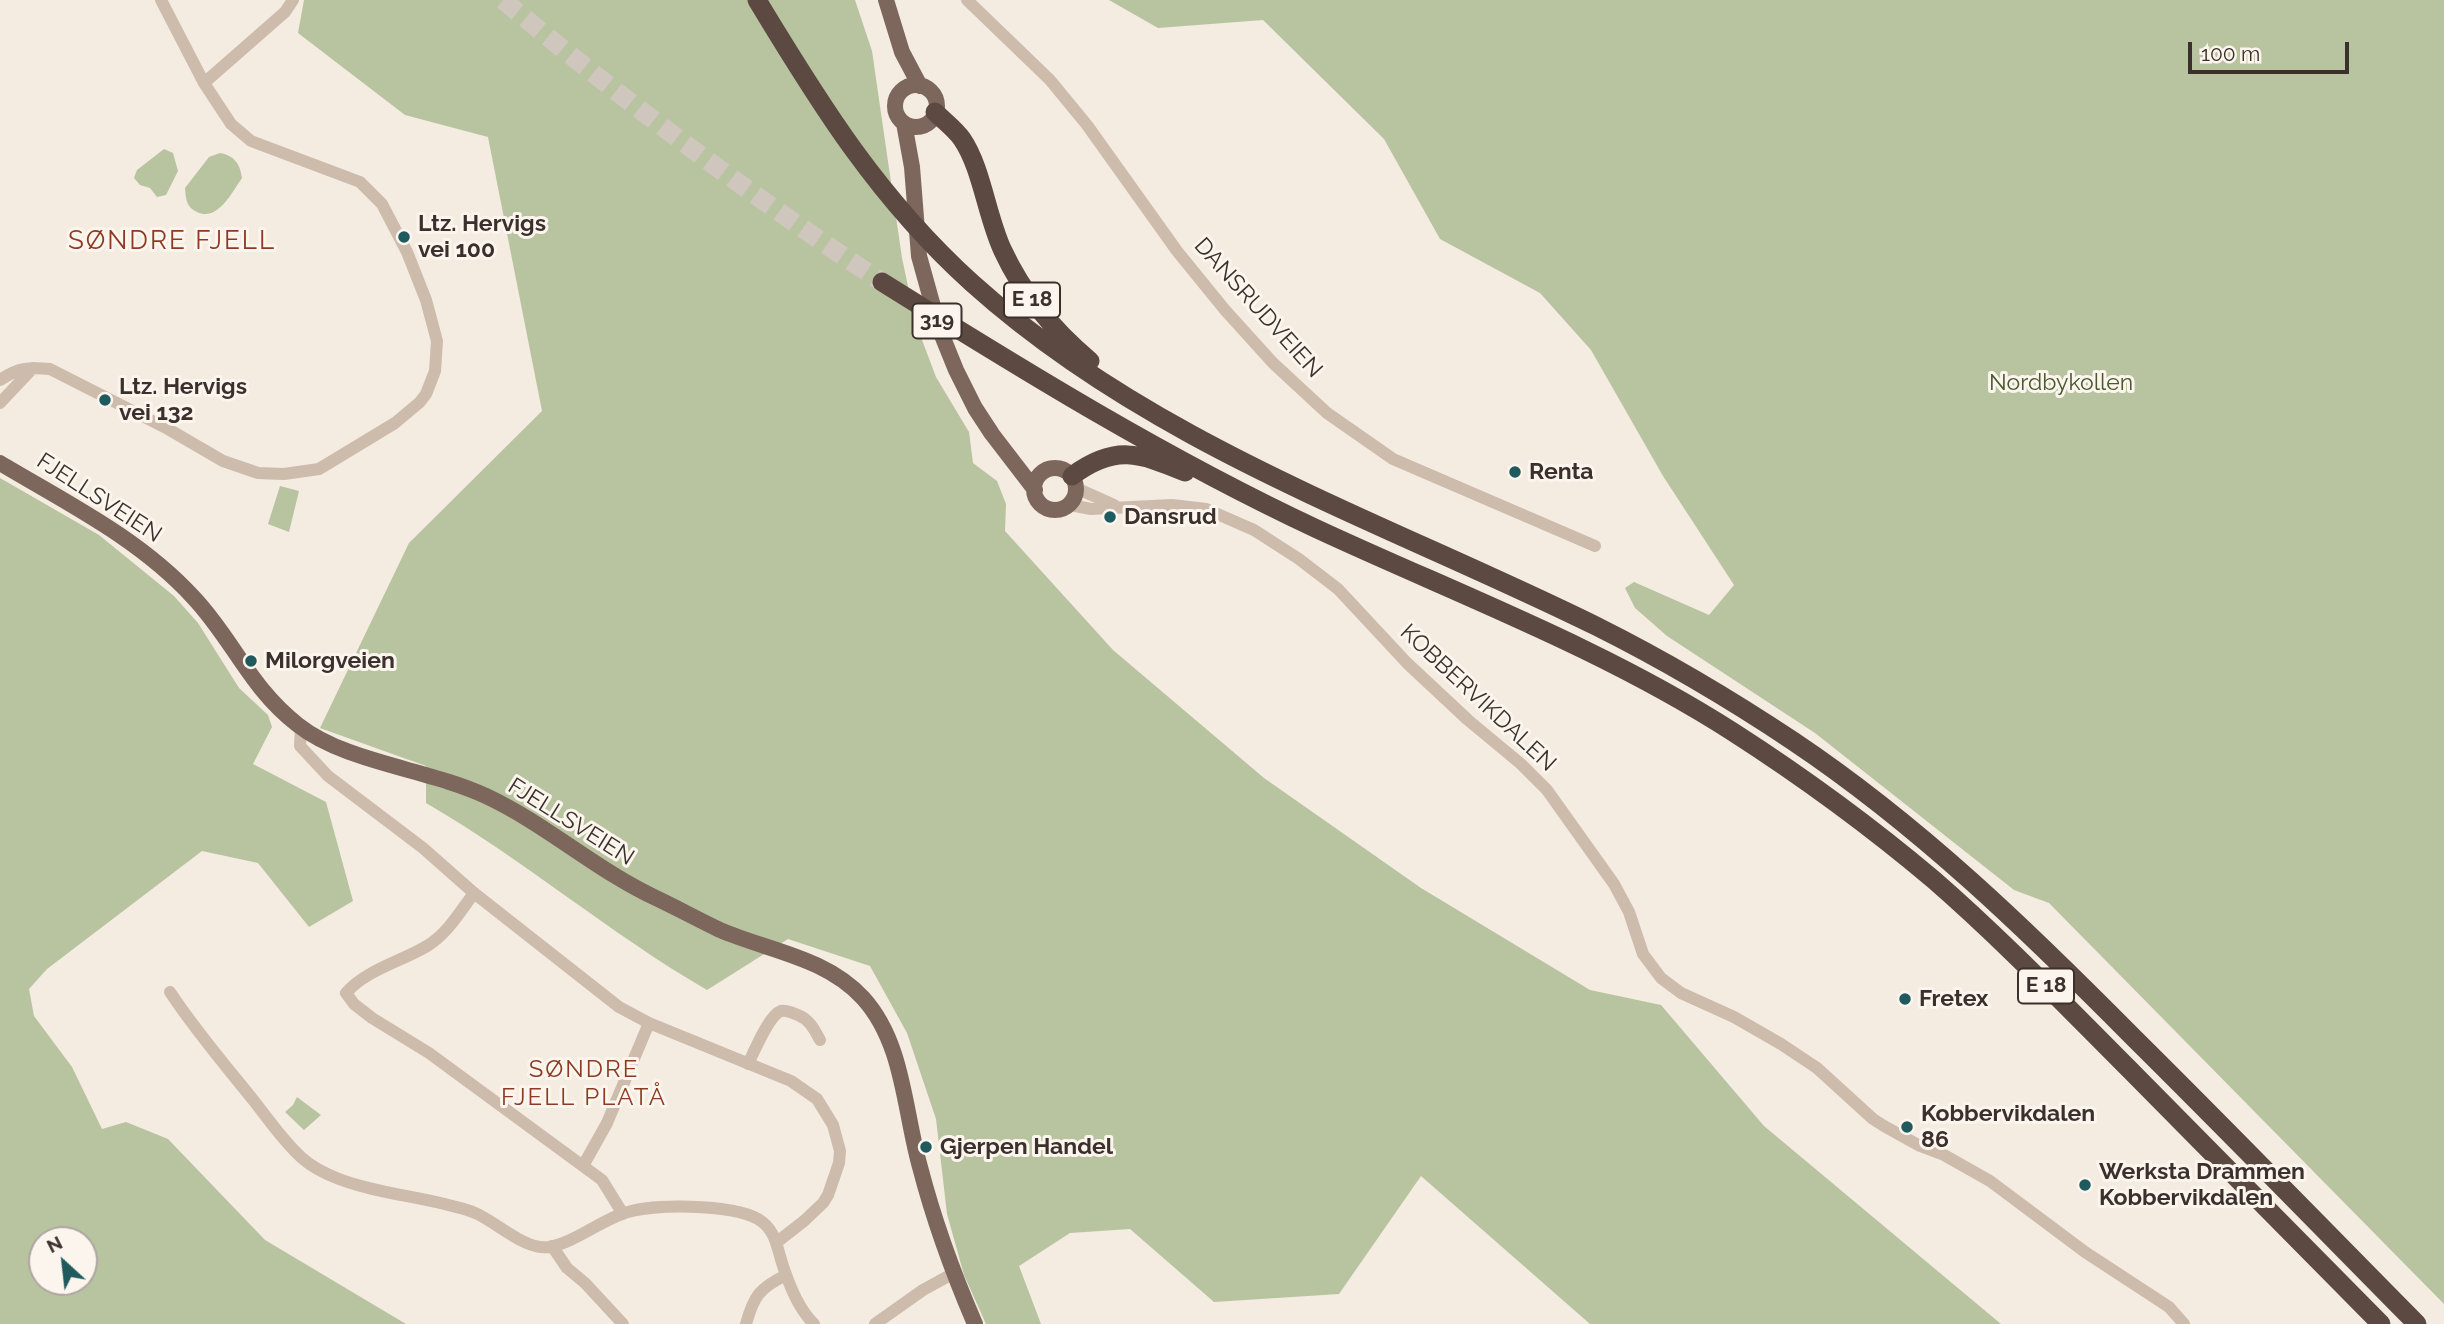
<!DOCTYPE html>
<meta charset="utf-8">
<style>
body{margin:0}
#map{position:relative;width:2444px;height:1324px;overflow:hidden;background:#f4ebe1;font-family:Raleway,sans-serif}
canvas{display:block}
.north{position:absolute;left:28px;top:1226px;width:70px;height:70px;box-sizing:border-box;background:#fbf5ee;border:2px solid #aea6a0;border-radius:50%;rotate:333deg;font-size:19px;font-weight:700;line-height:28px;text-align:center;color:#3b302b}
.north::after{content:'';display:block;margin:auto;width:24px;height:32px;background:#1f5a5e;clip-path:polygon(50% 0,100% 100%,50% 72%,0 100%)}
.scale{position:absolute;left:2188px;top:42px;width:161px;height:32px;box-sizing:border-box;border:4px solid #3b302b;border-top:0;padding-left:9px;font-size:21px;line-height:24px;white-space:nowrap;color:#3b302b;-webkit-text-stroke:5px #fbf5ee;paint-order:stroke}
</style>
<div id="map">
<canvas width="2444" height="1324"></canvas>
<div class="north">N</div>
<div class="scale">100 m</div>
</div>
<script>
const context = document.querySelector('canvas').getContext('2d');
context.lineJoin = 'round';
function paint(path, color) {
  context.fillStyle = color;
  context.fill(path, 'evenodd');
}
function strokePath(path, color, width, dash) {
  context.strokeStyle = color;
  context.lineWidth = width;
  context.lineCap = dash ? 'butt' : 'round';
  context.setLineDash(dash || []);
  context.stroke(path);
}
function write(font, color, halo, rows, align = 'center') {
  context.font = font + ' Raleway,sans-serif';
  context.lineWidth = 6;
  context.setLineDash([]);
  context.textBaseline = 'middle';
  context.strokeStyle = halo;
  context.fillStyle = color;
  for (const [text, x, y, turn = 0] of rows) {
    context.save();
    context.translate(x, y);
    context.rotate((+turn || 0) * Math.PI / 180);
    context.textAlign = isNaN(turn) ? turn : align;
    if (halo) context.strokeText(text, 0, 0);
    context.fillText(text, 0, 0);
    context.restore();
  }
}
const green = new Path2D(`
 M304,0H855L872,51L902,258L916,324L936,377L969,432L973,463L997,481L1006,504L1005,531L1113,650L1264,778L1421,888L1590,990L1661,1005L1764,1126L2001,1324H1590L1421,1176L1339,1294L1214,1302L1130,1229L1070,1233L1019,1266L1041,1324H986L964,1275L947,1214L936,1119L907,1033L870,966L788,939L707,990C609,933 523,859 426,803V766L320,728L409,543L542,411L488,137L405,115L298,33Z
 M1109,0H2444V1304L2049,903L2014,890L1815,733L1667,636L1635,608L1625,588L1634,582L1709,615L1734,585L1663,476L1591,350L1540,293L1440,239L1384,139L1263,20L1158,28Z
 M164,149L173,153L178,171L166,195L157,197L150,188L140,185L134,178L137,170Z
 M220,153C235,156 240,164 242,178C232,192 218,222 197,212C186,207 186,199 185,188L209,157Z
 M0,478L99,535L174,596L198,623L239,688L268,715L272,727L253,764L326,802L353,901L309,927L258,863L202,851L47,969L29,989L34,1016L72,1067L102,1129L126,1122L168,1139L265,1240L406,1324H0ZM42,1240H84V1282H42Z
 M280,486L299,491L289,532L268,524Z
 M297,1097L321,1115L304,1130L285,1112L293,1105Z`);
const highwayTunnel = new Path2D(`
 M503,0C624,101 750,195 882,282`);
const minor = new Path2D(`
 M967,0L1050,80L1087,125L1177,251L1225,310L1273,363L1327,413L1393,459L1595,546
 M204,83L285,12L293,0
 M0,380C18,368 28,367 50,369L168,429L223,461L258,473L284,474L319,469L395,423L420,402L426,394L435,371L437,341L426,300L407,252L382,204L360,182L251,141L231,124L204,83L161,0
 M0,403L33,368
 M1076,488L1114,505
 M1070,505L1091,509L1172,505L1206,509L1254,530L1299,559L1338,589L1407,663L1468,720L1521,764L1547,790L1614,884L1629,912L1643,954L1661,978L1681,993L1734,1017L1781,1044L1817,1068L1873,1119L1884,1126L1920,1146L1944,1155L1990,1181L2085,1252L2169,1307L2184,1324
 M301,728L300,746L328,776L423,848L474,893L619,1007L649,1023L791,1081L817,1099L833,1125L840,1151L839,1163L828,1195L823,1203L804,1221L777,1242
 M474,893C460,912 447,934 427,946C400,962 366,970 346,993L354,1004L372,1018L429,1053L602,1180L623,1214
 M170,992C195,1030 225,1065 254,1101C269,1120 284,1142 302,1158C312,1167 326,1174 339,1179C381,1195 430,1197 473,1212C496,1221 525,1251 549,1247C575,1242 597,1223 622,1214C650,1203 731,1204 758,1219C777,1230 777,1250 784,1269C791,1289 799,1309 814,1324
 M748,1064C754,1052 769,1015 781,1011C787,1010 793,1013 798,1015C810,1020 814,1029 820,1040
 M583,1166L607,1123L649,1023
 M552,1246L567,1268L585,1283L623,1324
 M746,1324C754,1295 760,1288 786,1275
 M875,1324L923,1290L954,1273`);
const major = new Path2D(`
 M886,0L902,52L920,86
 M895 106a21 21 0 1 1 42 0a21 21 0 1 1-42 0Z
 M904,123L912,167L919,256L939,328L956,370L975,408L992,434L1035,490
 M0,463C67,503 140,539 193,597C233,639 249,687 298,725C346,763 429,769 486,796C546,824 597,871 658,899C679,909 699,920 720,930C769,951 825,957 863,998C904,1043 904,1111 920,1167C934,1221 953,1273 975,1324
 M1034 489a21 21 0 1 1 42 0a21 21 0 1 1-42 0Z`);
const highway = new Path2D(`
 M757,0C821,106 879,199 972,283C1152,445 1383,521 1596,626C1664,660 1730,699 1793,741C1920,826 2028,931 2135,1039C2230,1133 2323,1229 2417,1324
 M935,112C944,121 955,129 962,139C982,168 987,218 1003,251C1023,294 1053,330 1090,361
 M882,282C1021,369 1167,459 1317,529C1457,594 1602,648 1733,732C1803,777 1870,826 1934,880C2004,941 2068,1008 2134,1074C2216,1157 2299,1240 2381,1324
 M1072,476C1115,444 1139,453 1185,472`);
const markers = [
 [404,237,7,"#1f5a5e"],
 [105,400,7,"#1f5a5e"],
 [1515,472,7,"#1f5a5e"],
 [1110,517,7,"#1f5a5e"],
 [251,661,7,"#1f5a5e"],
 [1905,999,7,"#1f5a5e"],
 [1907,1127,7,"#1f5a5e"],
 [926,1147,7,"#1f5a5e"],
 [2085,1185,7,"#1f5a5e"]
];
const shields = [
 [1032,300,56],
 [937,321,49],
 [2046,986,56]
];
const shieldNames = [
 ["E 18",1032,300],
 ["319",937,321],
 ["E 18",2046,986]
];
const poiNames = [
 ["Ltz. Hervigs",418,224],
 ["vei 100",418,250],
 ["Ltz. Hervigs",119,387],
 ["vei 132",119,413],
 ["Renta",1529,472],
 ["Dansrud",1124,517],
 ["Milorgveien",265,661],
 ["Fretex",1919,999],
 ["Kobbervikdalen",1921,1114],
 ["86",1921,1140],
 ["Gjerpen Handel",940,1147],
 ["Werksta Drammen",2099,1172],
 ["Kobbervikdalen",2099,1198]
];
const streetNames = [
 ["DANSRUDVEIEN",1258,308,48],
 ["FJELLSVEIEN",99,498,33],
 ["KOBBERVIKDALEN",1478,698,43],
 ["FJELLSVEIEN",571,822,32]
];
const parkNames = [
 ["Nordbykollen",2061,383]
];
const neighbourhoodNames = [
 ["SØNDRE",584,1070],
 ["FJELL PLATÅ",584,1098]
];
const quarterNames = [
 ["SØNDRE FJELL",172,241]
];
paint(green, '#b8c4a0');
strokePath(highwayTunnel, '#cfc6bd', 19, [19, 10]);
strokePath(minor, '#cdbbac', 12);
strokePath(major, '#7d675c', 16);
strokePath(highway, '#5c4a42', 19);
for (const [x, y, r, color] of markers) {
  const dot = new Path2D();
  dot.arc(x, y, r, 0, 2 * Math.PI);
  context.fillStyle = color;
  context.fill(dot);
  strokePath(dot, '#fbf5ee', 2.5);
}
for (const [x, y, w] of shields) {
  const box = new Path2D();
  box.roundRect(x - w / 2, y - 17.5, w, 35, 5);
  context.fillStyle = '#fbf5ee';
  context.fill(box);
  strokePath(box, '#3b302b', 2);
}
write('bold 21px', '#3b302b', null, shieldNames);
write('bold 23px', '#3b302b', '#fbf5ee', poiNames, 'left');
write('23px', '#3b302b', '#fbf5ee', streetNames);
write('23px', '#4a5a2e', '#fbf5ee', parkNames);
context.letterSpacing = '2px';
write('24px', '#8c3b22', '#fbf5ee', neighbourhoodNames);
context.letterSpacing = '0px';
context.letterSpacing = '2px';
write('26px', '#8c3b22', '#fbf5ee', quarterNames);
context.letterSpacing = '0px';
</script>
